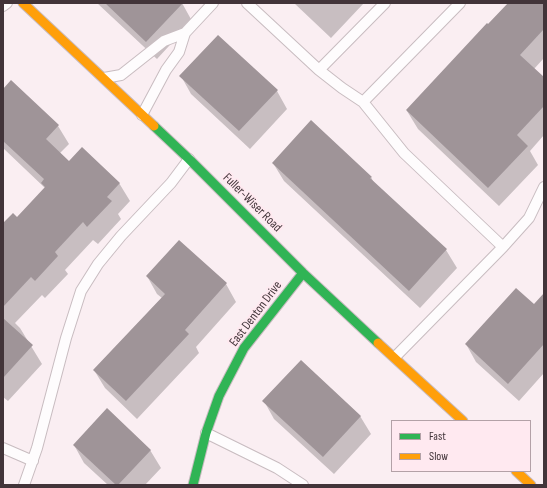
<!DOCTYPE html>
<style>
body{margin:0}
#map{position:relative;width:547px;height:488px;overflow:hidden;background:#faeef2;font-family:"Sofia Sans Condensed",sans-serif}
canvas{display:block}
.frame{position:absolute;inset:0;border:4px solid #423439;pointer-events:none}
.legend{position:absolute;left:391px;top:420px;width:140px;height:52px;box-sizing:border-box;background:#ffe9f0;border:1px solid #b3a1a7;margin:0;padding:5px 7px;list-style:none;font-size:12px;color:#423439}
.legend li{display:flex;align-items:center;gap:8px;height:20px}
.legend b{width:20px;border:1px solid #b3a1a7}
</style>
<div id="map">
<canvas width="547" height="488"></canvas>
<div class="frame"></div>
<ul class="legend">
<li><b style="height:5px;background:#30b455"></b>Fast</li>
<li><b style="height:5px;background:#ff9f0a"></b>Slow</li>
</ul>
</div>
<script>
const context = document.querySelector('canvas').getContext('2d');
context.lineJoin = 'round';
function paint(path, color) {
  context.fillStyle = color;
  context.fill(path, 'evenodd');
}
function strokePath(path, color, width, dash) {
  context.strokeStyle = color;
  context.lineWidth = width;
  context.lineCap = dash ? 'butt' : 'round';
  context.setLineDash(dash || []);
  context.stroke(path);
}
function write(font, color, halo, rows, align = 'center') {
  context.font = font + ' "Sofia Sans Condensed",sans-serif';
  context.lineWidth = 4;
  context.setLineDash([]);
  context.textBaseline = 'middle';
  context.strokeStyle = halo;
  context.fillStyle = color;
  for (const [text, x, y, turn = 0] of rows) {
    context.save();
    context.translate(x, y);
    context.rotate((+turn || 0) * Math.PI / 180);
    context.textAlign = isNaN(turn) ? turn : align;
    if (halo) context.strokeText(text, 0, 0);
    context.fillText(text, 0, 0);
    context.restore();
  }
}
const shadow = new Path2D(`
 M97,3H182L192,21L157,59Z
 M294,3H364L331,38Z
 M509,3H544V58L534,69L544,78V135L530,151L538,165L499,206L418,129L407,111Z
 M181,76L277,91L287,109L250,149L191,94Z
 M3,90L58,126L69,144L60,153L69,162L119,183L130,201L118,214L121,219L98,244L93,240L65,270L68,274L45,298L42,295L15,323L20,328L42,364L8,401L3,397V224L17,218L45,188L3,148Z
 M273,163L371,177L374,183L446,250L457,268L420,308L284,181Z
 M147,276L226,284L236,302L196,347L199,353L137,419L105,388L94,370L162,298L157,294Z
 M544,295V373L519,401L476,362L466,344L534,305Z
 M264,401L360,416L371,434L334,474L274,419Z
 M74,445L150,450L161,468L145,485H108L84,463Z`);
const building = new Path2D(`
 M105,3H183L146,42Z
 M508,3H544V29L520,55L544,77V106L517,135L528,146L488,188L406,110L487,23L488,24Z
 M218,35L278,90L239,131L179,76Z
 M11,80L59,125L46,139L69,161L82,147L120,183L107,197L112,201L87,227L83,222L55,252L58,256L35,281L31,277L3,307V223L13,213L17,217L45,187L41,183L44,179L3,141V89Z
 M311,120L372,177L370,178L447,249L409,291L272,163Z
 M179,240L227,283L185,330L189,334L126,401L93,370L165,294L146,276Z
 M516,288L534,304L544,293V344L508,384L465,344Z
 M3,318L33,345L3,378Z
 M301,360L361,416L323,457L262,401Z
 M107,408L151,450L118,485H116L73,445Z`);
const lane = new Path2D(`
 M247,3L319,70L342,88L363,102L404,153L503,247
 M3,6L7,3
 M185,33L213,3
 M319,70L385,3
 M104,78L121,75L164,41L185,33L179,52L166,70L142,115
 M363,102L460,3
 M395,357L503,247L529,218L544,187
 M206,433L277,468L303,485
 M3,448L33,461
 M24,485L37,448L66,338L81,291L98,264L121,236L171,183L189,159`);
const fast = new Path2D(`
 M154,126L189,159L303,273L378,343
 M193,485L206,433L219,396L244,348L303,273`);
const slow = new Path2D(`
 M23,3L154,126
 M378,343L463,421
 M516,471L531,485`);
const streetNames = [
 ["Fuller-Wiser Road",252,203,45],
 ["East Denton Drive",256,314,-53]
];
paint(shadow, '#0003');
paint(building, '#9f9498');
strokePath(lane, '#c8bcc0', 12);
strokePath(fast, '#c8bcc0', 11);
strokePath(slow, '#c8bcc0', 11);
strokePath(lane, '#fefcfd', 10);
strokePath(fast, '#30b455', 9);
strokePath(slow, '#ff9f0a', 9);
write('13px', '#423439', '#ffe9f0', streetNames);
</script>
